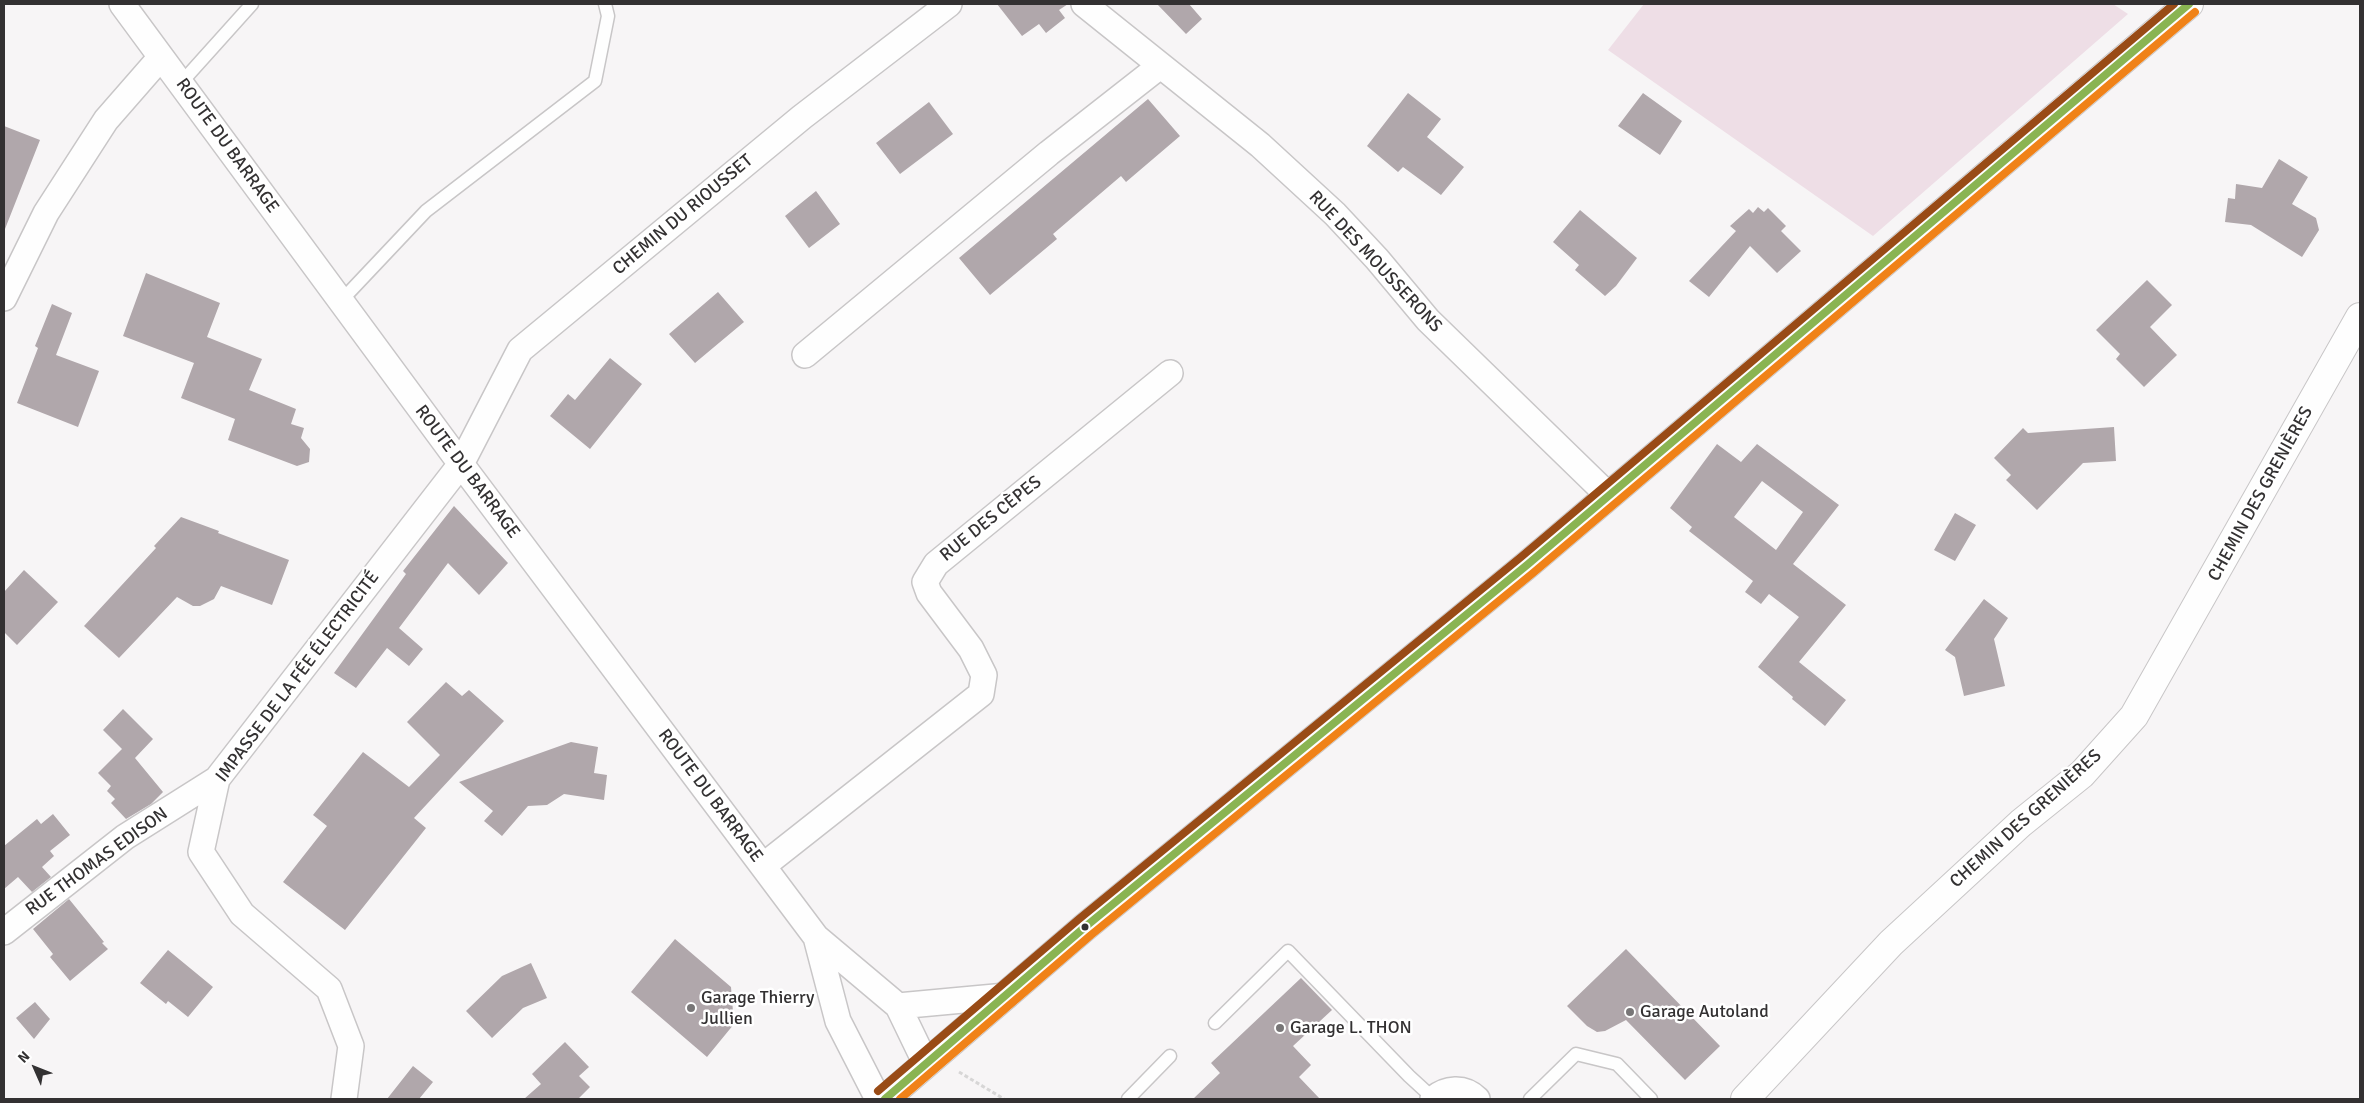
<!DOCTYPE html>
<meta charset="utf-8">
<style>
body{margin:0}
#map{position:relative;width:2364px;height:1103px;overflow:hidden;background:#f7f5f6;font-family:Signika,sans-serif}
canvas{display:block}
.frame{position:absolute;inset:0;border:5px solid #333132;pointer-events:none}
.north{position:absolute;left:10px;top:1043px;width:50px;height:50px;-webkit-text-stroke:4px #fff;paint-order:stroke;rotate:314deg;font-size:14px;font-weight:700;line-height:20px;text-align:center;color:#333132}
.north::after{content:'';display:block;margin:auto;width:18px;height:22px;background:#333132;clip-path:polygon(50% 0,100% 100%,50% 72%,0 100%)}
</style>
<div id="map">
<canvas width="2364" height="1103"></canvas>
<div class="frame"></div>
<div class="north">N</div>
</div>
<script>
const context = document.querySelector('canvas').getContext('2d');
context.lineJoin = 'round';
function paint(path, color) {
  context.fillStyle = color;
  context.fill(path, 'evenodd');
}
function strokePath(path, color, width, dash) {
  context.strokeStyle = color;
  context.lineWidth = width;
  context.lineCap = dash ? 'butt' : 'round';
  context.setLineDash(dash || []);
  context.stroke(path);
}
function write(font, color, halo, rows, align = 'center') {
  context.font = font + ' Signika,sans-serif';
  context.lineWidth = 5;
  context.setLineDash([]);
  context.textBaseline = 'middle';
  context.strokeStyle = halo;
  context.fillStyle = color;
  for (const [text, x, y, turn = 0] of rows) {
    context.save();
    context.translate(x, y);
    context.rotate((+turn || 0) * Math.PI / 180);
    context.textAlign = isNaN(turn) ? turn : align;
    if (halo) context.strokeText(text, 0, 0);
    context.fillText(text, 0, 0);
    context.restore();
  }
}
const green = new Path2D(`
 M1644,4H2113L2128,14L1873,236L1608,50Z`);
const building = new Path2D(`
 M997,4H1068L1059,10L1065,18L1046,33L1039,24L1022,36Z
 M1157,4H1189L1202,19L1186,34Z
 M1408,93L1441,119L1427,137L1464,167L1441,195L1403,167L1398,172L1367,146Z
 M1643,93L1682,121L1660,155L1618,126Z
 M1148,99L1180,136L1126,182L1121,176L1053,234L1057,239L990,295L959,258Z
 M929,102L953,134L900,174L876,143Z
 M4,126L40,140L5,229H4Z
 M2279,159L2308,177L2292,204L2316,218L2319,230L2302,257L2251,225L2225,222L2228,198L2235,199L2236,184L2262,188Z
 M816,191L840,224L809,248L785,216Z
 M1758,207L1764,212L1768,208L1786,226L1781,231L1801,251L1777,273L1750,246L1709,297L1689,281L1736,231L1730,226L1749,209L1753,213Z
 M1580,210L1637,258L1616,286L1605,296L1575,270L1579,265L1553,242Z
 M146,273L220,303L207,337L262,359L249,390L296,409L291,424L304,428L301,438L310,449L309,462L297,466L228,440L235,419L181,398L194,363L123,336Z
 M2147,280L2172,305L2150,327L2177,355L2144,387L2116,359L2120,354L2096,330Z
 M718,292L744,322L695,363L669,334Z
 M52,304L72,313L56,355L99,371L78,427L17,403L38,348L35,346Z
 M610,358L642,384L590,449L550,416L568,394L575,400Z
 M2114,427L2116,461L2083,463L2037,510L2006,480L2011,475L1994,458L2023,428L2028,433Z
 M1717,444L1741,462L1757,444L1839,505L1793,564L1846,605L1799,662L1846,700L1825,726L1792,699L1793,697L1758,667L1799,617L1769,594L1761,604L1745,592L1753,581L1689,531L1692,527L1670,508ZM1762,481L1803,512L1776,550L1734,517Z
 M454,506L508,563L479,595L448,563L399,628L423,649L409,666L387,648L356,688L334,673L406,574L403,571Z
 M1955,513L1976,525L1955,561L1934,550Z
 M181,517L219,531L218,533L289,560L272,605L221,586L214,599L200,606H193L177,597L119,658L84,626L156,548L154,546Z
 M24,570L58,602L17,645L4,632V592Z
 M1984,599L2008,618L1994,639L2005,686L1964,696L1955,657L1945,650Z
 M446,682L462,696L469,690L504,721L414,818L426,828L345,930L283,882L327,826L313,815L363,752L409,787L440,755L407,722Z
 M123,709L153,739L135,758L163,792L151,804L126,819L111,803L115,799L107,791L111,786L98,773L122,749L103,730Z
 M571,742L598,747L594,773L607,775L604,800L564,794L547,805L528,806L502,836L484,821L493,811L459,782Z
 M53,814L70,835L50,851L54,856L42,867L51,877L32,892L18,877L4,889V846L37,819L41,824Z
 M69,899L104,942L102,943L108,949L70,981L50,957L53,954L33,929Z
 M675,939L731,987L734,1024L707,1057L631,992Z
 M1626,949L1720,1046L1685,1080L1626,1020L1605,1031L1597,1032L1587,1026L1567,1006Z
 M168,950L213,987L188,1017L168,1001L166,1004L140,983Z
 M531,963L547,998L523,1008L492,1038L466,1011L502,976Z
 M1301,978L1332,1010L1293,1046L1311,1065L1299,1077L1320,1099H1193L1220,1073L1211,1063Z
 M35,1002L50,1019L34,1039L16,1018Z
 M565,1042L589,1067L579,1076L590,1087L578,1099H524L541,1084L532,1074Z
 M413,1066L433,1082L419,1099H387Z`);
const path = new Path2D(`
 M959,1072L1004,1099`);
const lane = new Path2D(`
 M181,83L252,4
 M341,301L426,211L595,81L608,16L605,4
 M1215,1023L1288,951L1409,1076L1433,1098
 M1128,1099L1170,1056
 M1530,1099L1576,1054L1617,1064L1651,1099`);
const street = new Path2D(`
 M122,4L461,464L816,937L898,1006L926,1064
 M1084,4L1260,145L1335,214L1377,259L1428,320L1608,495
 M4,298L46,213L106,120L161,57
 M805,355L1049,153L1160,66
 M763,866L981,694L984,675L971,649L929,593L925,582L936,564L1170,373
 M4,932L125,837L217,779
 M816,937L838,1021L878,1099
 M898,1006L1006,996
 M344,1099L351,1046L329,989L242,914L201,852L217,779L461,464L520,350L802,117L949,4
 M1433,1099C1446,1088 1464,1086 1477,1099`);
const secondary = new Path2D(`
 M1745,1099L1891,943L2021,823L2082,774L2134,716L2360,317`);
const primary = new Path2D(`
 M885,1099L1085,927L1527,565L2189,4`);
const bus1 = new Path2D(`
 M885,1099L1085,927L1527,565L2189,4`);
const bus2 = new Path2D(`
 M900,1099L1091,935L1533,573L2195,12`);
const bus3 = new Path2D(`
 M878,1091L1079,919L1521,557L2174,4`);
const markers = [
 [1085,927,4.5,"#333132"],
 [691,1008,5,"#787677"],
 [1630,1012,5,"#787677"],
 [1280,1028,5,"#787677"]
];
const streetNames = [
 ["ROUTE DU BARRAGE",227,146,54],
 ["CHEMIN DU RIOUSSET",683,215,-40],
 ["RUE DES MOUSSERONS",1375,262,47],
 ["ROUTE DU BARRAGE",467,472,53],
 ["CHEMIN DES GRENIÈRES",2261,494,-61],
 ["RUE DES CÈPES",991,519,-39],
 ["IMPASSE DE LA FÉE ÉLECTRICITÉ",298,677,-53],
 ["ROUTE DU BARRAGE",710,796,53],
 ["CHEMIN DES GRENIÈRES",2026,819,-42],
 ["RUE THOMAS EDISON",97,862,-36]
];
const poiNames = [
 ["Garage Thierry",701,998],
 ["Jullien",701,1019],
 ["Garage Autoland",1640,1012],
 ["Garage L. THON",1290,1028]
];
paint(green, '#eedee6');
paint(building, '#b0a7ab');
strokePath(lane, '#c8c6c7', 15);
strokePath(street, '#c8c6c7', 28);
strokePath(secondary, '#c8c6c7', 30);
strokePath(primary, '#c8c6c7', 30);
strokePath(path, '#d7d6d6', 3, [4, 2.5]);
strokePath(lane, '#fefefe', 12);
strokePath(street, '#fefefe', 25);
strokePath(secondary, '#fefefe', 28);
strokePath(primary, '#fefefe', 28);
strokePath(bus1, '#8ab452', 8);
strokePath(bus2, '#f08218', 8);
strokePath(bus3, '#994b16', 8);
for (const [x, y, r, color] of markers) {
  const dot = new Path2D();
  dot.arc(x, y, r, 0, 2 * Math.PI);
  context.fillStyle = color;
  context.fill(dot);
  strokePath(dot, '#fff', 2);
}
write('18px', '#333132', '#fff', streetNames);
write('18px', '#333132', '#fff', poiNames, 'left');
</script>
